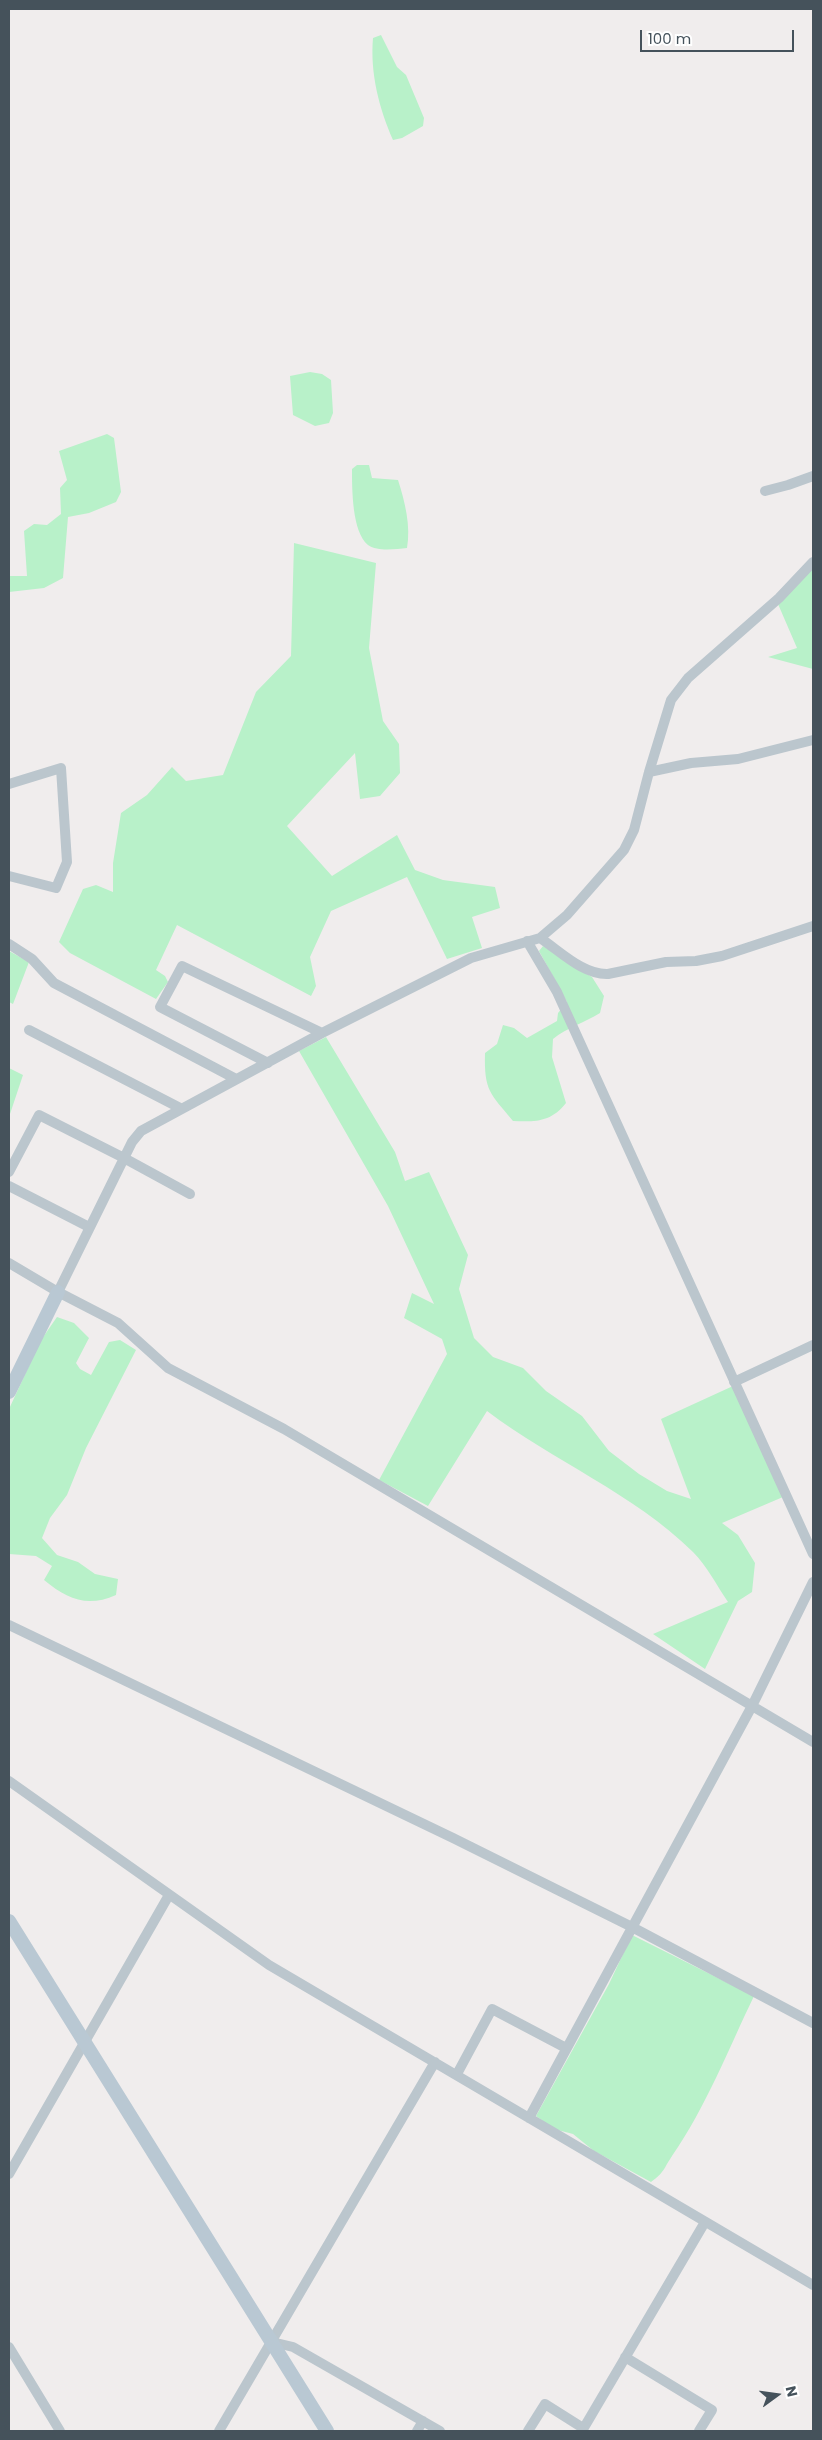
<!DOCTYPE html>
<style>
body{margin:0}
#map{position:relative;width:822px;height:2440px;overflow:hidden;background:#f0eded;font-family:Poppins,sans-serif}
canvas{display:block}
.frame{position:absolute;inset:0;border:10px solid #45525b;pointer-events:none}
.north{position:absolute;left:752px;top:2370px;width:50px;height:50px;-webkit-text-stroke:4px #fff;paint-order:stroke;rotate:76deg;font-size:14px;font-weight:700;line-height:20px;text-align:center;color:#45525b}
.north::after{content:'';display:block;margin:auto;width:18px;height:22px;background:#45525b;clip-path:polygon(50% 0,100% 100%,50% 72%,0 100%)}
.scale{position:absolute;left:640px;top:30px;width:154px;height:22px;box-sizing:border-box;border:2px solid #45525b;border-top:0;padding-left:6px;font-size:15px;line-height:18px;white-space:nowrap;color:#45525b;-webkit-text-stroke:4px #fff;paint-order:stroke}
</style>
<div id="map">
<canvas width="822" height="2440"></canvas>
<div class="frame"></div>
<div class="north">N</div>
<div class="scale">100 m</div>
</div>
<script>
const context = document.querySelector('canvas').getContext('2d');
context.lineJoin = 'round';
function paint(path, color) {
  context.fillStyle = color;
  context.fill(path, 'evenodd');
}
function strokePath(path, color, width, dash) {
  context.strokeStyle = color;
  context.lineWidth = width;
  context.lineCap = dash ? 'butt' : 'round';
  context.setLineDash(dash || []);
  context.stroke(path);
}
const green = new Path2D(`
 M381,35L397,67L406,75L424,118L423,126L402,138L393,140C379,108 370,73 373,38Z
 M310,372L322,374L331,380L333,413L329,423L315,426L293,415L290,376Z
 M107,434L114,438L121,492L116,502L89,513L68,517L63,578L44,588L9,592V576H27L24,531L34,524L47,525L61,514L60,488L67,480L59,451Z
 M357,465H369L372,478L398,480C405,502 411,526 407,548C396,549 378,552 368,545C352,532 352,489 352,469Z
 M294,543L376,563L369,648L383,721L399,744L400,773L380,796L360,799L355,753L287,826L332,876L397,835L415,870L443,880L495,887L500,908L472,917L482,948L447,959L407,877L331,911L310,957L316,986L311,996L177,925L156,970L165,976L168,982L156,999L70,953L59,942L83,889L96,885L113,892V863L121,813L147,795L172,767L186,781L223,775L256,692L291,656Z
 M813,567V669L768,657L797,648L778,604Z
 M543,946L592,977L604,996L600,1013C584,1023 568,1027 553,1039L552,1057L566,1103C551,1122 536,1122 513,1121C490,1093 484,1091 485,1053L497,1044L503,1025L514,1028L527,1038L557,1021L558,1013L567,1002L539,951Z
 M9,951L29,962L13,1004L9,1002Z
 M326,1037L395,1152L405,1181L429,1172L468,1255L459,1289L474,1338L493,1357L523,1368L546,1391L582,1416L609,1451L639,1474L667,1491L691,1499L661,1419L733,1386L783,1497L722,1523L738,1535L755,1563L752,1592L738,1601L705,1669L653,1634L728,1602C717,1586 707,1566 693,1552C633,1493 553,1461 487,1411L428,1506L379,1480L447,1354L442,1339L404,1318L412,1293L434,1304L388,1206L299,1051Z
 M9,1068L23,1075L9,1117Z
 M57,1317L74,1323L89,1338L76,1363L80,1369L91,1375L109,1342L120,1340L136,1350L86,1448L67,1495L50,1518L42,1538L57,1555L78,1562L95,1574L118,1579L116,1595C87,1608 67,1599 44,1580L52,1566L36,1556L9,1554V1409L41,1340Z
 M632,1935L754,1996C728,2050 706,2107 672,2156C664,2168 664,2173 651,2182L594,2151L573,2134L554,2129L536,2116L609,1984Z`);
const street = new Path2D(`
 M765,491L788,485L813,476
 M649,772L691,763L738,759L813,740
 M9,784L61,768L67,862L56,888L9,876
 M540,938C560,951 583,975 608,974L666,962L696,961L722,956L813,926
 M527,941L557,992L813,1554
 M9,944L32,959L54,983L236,1079
 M29,1030L182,1109
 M268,1063L160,1007L182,966L322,1033
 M9,1172L39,1115L124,1158L190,1194
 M9,1186L89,1227
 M9,1263L58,1292L118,1323L168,1368L284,1429L813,1742
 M58,1292L132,1142L141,1131L322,1033L471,958L540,938L567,915L624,850L634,830L649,772L671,700L688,678L779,598L813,562
 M734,1382L813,1345
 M9,1625L453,1838L632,1927L813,2023
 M9,1781L269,1965L813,2285
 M457,2074L492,2009L566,2048
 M529,2118L752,1706L813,1582
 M9,2174L169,1895
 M272,2342L293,2347L440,2431
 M9,2347L60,2431
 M625,2357L712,2410L699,2431
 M219,2431L435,2062
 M417,2431L423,2421
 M528,2431L545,2404L583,2428
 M582,2431L705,2222`);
const secondary = new Path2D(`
 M9,1392L58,1292
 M9,1921L327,2431`);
paint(green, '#b8f1c9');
strokePath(street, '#bbc6cd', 10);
strokePath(secondary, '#b9c8d3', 14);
</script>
